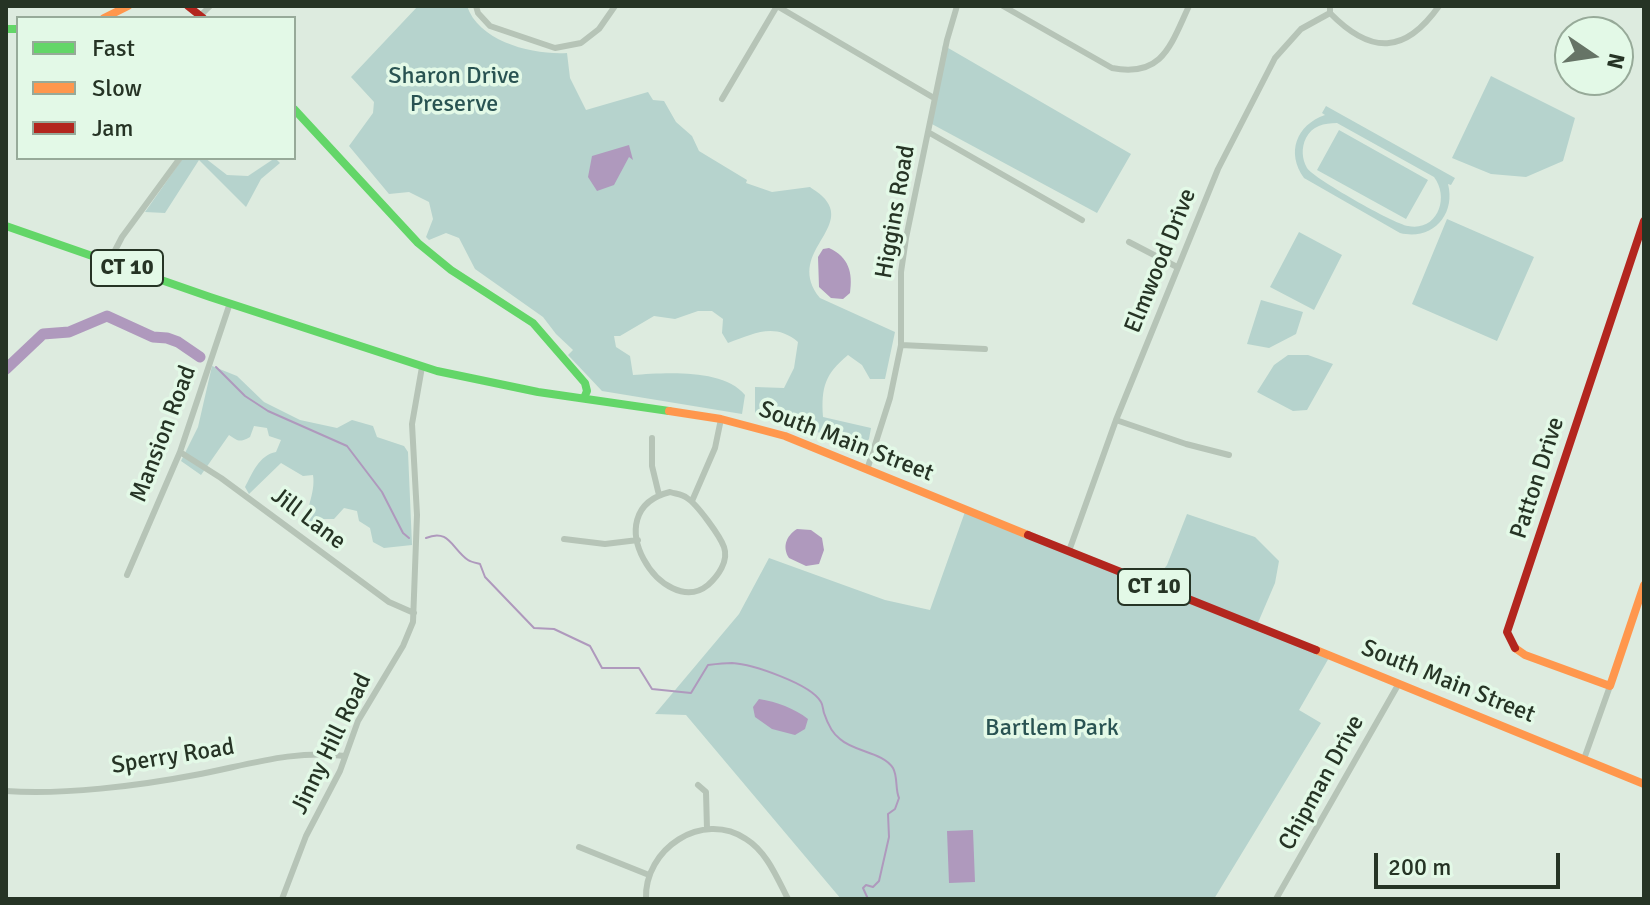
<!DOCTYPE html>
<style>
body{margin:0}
#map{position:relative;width:1650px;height:905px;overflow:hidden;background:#ddebdf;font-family:Signika,sans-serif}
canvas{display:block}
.frame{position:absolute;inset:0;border:8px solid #263425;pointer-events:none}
.legend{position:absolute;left:16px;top:16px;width:280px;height:144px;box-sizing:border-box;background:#e3f9e7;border:2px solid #97aa99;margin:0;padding:10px 14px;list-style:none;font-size:24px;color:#263425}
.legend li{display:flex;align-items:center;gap:16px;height:40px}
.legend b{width:40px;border:2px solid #97aa99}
.north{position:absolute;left:1554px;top:16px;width:80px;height:80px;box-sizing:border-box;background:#e3f9e7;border:2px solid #97aa99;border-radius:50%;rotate:103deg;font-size:22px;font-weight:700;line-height:32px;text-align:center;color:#263425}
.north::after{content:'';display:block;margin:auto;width:28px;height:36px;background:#667466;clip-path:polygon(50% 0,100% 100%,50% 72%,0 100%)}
.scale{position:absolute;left:1374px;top:853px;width:186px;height:36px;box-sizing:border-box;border:4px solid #263425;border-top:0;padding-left:10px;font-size:24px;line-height:28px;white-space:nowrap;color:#263425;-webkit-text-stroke:6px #e3f9e7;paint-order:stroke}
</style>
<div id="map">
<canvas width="1650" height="905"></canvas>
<div class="frame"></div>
<ul class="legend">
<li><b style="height:10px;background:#63d668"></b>Fast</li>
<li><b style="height:10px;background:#ff974d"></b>Slow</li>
<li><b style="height:10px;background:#b3261e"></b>Jam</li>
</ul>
<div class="north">N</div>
<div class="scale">200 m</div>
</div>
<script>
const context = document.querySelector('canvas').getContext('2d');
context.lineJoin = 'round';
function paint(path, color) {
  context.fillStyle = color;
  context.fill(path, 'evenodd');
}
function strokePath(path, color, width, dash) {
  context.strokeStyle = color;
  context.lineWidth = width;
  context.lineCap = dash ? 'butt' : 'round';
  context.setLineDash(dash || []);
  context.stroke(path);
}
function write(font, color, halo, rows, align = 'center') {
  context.font = font + ' Signika,sans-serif';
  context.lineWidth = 7;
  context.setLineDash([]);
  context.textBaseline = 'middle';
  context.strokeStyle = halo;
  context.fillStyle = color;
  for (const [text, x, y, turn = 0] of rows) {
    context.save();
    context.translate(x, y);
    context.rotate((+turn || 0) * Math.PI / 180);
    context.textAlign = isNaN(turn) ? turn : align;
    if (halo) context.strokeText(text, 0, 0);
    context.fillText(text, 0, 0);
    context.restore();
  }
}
const green = new Path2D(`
 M418,6H467C479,42 533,55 567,53L570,78L586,110L648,92L653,100L664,101L676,122L692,136L699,151L747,180L746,183L772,192L810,187C814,190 821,194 825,199C851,230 785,254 820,298L895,332L885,379H870L862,365L848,355C825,374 821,387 823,417L871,428L869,439L861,449L834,443L830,436L755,413V387L784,388L794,368L798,342C774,322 754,334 728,343L722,333L723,319L712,311H698L675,319L654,316L620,336H614L616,347L630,356L633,375C664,373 723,368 745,395L742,414L602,391L568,355L573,350L556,334L543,317L475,269L459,238L446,233L429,240L426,237L433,219L429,202L409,192L389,194L349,146L373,113L374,102L351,77Z
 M943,45L1131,154L1097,213L930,123Z
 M1491,76L1575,118L1563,161L1526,177L1491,174L1452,158Z
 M1326,106L1455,178L1451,185L1448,184C1456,215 1432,241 1400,233L1304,178C1286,153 1296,125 1325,115L1322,113ZM1337,123L1434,177C1450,198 1437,232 1408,226C1394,224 1313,178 1307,168C1302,159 1301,148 1306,138C1312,126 1324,123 1337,123Z
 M1339,130L1428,180L1406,219L1317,170Z
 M183,158H205L227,175L248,176L275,158L280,163L261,179L246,207L199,160L165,213L145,212Z
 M1447,219L1534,257L1497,341L1412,304Z
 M1299,232L1342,255L1314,310L1270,287Z
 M1261,300L1303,312L1296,334L1269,348L1247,344Z
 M1288,355H1308L1333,364L1307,410L1293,411L1257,392L1274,365Z
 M212,366L237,376L264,402L300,420L337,428L352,420L373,426L377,437L404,446L408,452L412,545L384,548L373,542L370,528L359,521L357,511L344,508L334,519H318L306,530C304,511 316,494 313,475L303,476L281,463L249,494L245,487C252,474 259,455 276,452L281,440L269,436L267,428L254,426L250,437C239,443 238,441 229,435L201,475L181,461L198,427Z
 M966,509L1151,586L1167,565L1187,514L1255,537L1279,561L1275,583L1257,625L1330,656L1299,710L1321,723L1214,899H841L686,715L655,714L739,614L769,558L885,600L930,610Z`);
const water = new Path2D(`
 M629,145L633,160L629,157L614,185L597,191L588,177L592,156Z
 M829,248C849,257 853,273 850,293L843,299L831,298L819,287L818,257L823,249Z
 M797,529L811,530L822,538L824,550L819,564L806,566L789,558C782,547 786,536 797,529Z
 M759,699C777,702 794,708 808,719L805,729L795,735L772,729L755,717L753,707Z
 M973,830L975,882L949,883L947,831Z`);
const stream = new Path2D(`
 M216,367L245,396L268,411L347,446L382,492L403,533L409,538
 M426,538C449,528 452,549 468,560C471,562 476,563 480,564L485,577L534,628L554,629L590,646L602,668H639L652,689L691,693L708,665C716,664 724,663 732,663C752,664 811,684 821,702C823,705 823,710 824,713C827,722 833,734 840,739C854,752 883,752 893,768C898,777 895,789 899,798L895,809L888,814L889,837L879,881L873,887L866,885L863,888L868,899`);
const river = new Path2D(`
 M6,369L43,334L69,332L107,316L153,337L167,338L178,342L200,357`);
const street = new Path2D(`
 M476,6L478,13L490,26L555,48L581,43L599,29L615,6
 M777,6L934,98
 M1003,6L1112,68C1163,78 1171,44 1189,6
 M1330,6V13C1371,55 1405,54 1439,6
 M200,16L210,6
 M722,99L777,6
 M928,132L1082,220
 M1129,242L1177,267
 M109,262L122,237L180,158
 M901,345L985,349
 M1116,420L1186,444L1229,455
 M652,438V466L659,495
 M180,452L221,478L389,602L414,613
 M867,470L890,398L901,345V272L906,238L947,40L957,6
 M670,492C676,494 682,494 687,498C697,504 720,536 724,547C729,561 718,576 708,585C664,621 593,511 670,492Z
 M692,501L715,448L721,419
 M564,539L605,544L638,540
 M1069,551L1116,420L1218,169L1275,58L1301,29L1330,13
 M127,575L180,452L230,303
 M1584,759L1610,686
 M698,785L706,792L707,829
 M6,791C63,795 138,786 195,775C244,766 294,749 345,756
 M579,847L649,875
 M282,899L306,836L340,771L358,721L403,646L413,622L417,515L412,424L422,367
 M646,899C644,849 702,810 746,839C767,852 777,878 788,899
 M1276,899L1398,685`);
const fast = new Path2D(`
 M6,29H18
 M294,109L418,243L451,270L533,323L585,383L587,391L584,398
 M6,226L210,297L437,371L538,392L669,411`);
const slow = new Path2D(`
 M104,18L128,6
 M669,411L721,419L785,436L1028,535
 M1515,648L1525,655L1610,686L1644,585
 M1316,650L1644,784`);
const jam = new Path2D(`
 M188,6L203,18
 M1028,535L1316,650
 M1515,648L1507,632L1644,221`);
const shields = [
 [127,268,72],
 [1154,587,72]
];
const shieldNames = [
 ["CT 10",127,268],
 ["CT 10",1154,587]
];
const parkNames = [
 ["Sharon Drive",454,77],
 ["Preserve",454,105],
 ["Bartlem Park",1052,729]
];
const streetNames = [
 ["Higgins Road",896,212,-80],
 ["Elmwood Drive",1161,261,-68],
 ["Mansion Road",164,434,-69],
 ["South Main Street",846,442,21],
 ["Patton Drive",1538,478,-72],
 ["Jill Lane",308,519,37],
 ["South Main Street",1448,682,22],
 ["Jinny Hill Road",332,744,-64],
 ["Sperry Road",173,757,-9],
 ["Chipman Drive",1322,783,-61]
];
paint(green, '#b6d3cd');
paint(water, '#af99bd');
strokePath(stream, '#af99bd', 2);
strokePath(river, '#af99bd', 11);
strokePath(street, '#b6c4b7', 6);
strokePath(fast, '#63d668', 8);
strokePath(slow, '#ff974d', 8);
strokePath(jam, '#b3261e', 8);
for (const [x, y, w] of shields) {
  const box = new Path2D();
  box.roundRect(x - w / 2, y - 18, w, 36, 6);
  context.fillStyle = '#e3f9e7';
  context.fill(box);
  strokePath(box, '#263425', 2);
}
write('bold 22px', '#263425', null, shieldNames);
write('24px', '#295352', '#e3f9e7', parkNames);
write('24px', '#263425', '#e3f9e7', streetNames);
</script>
